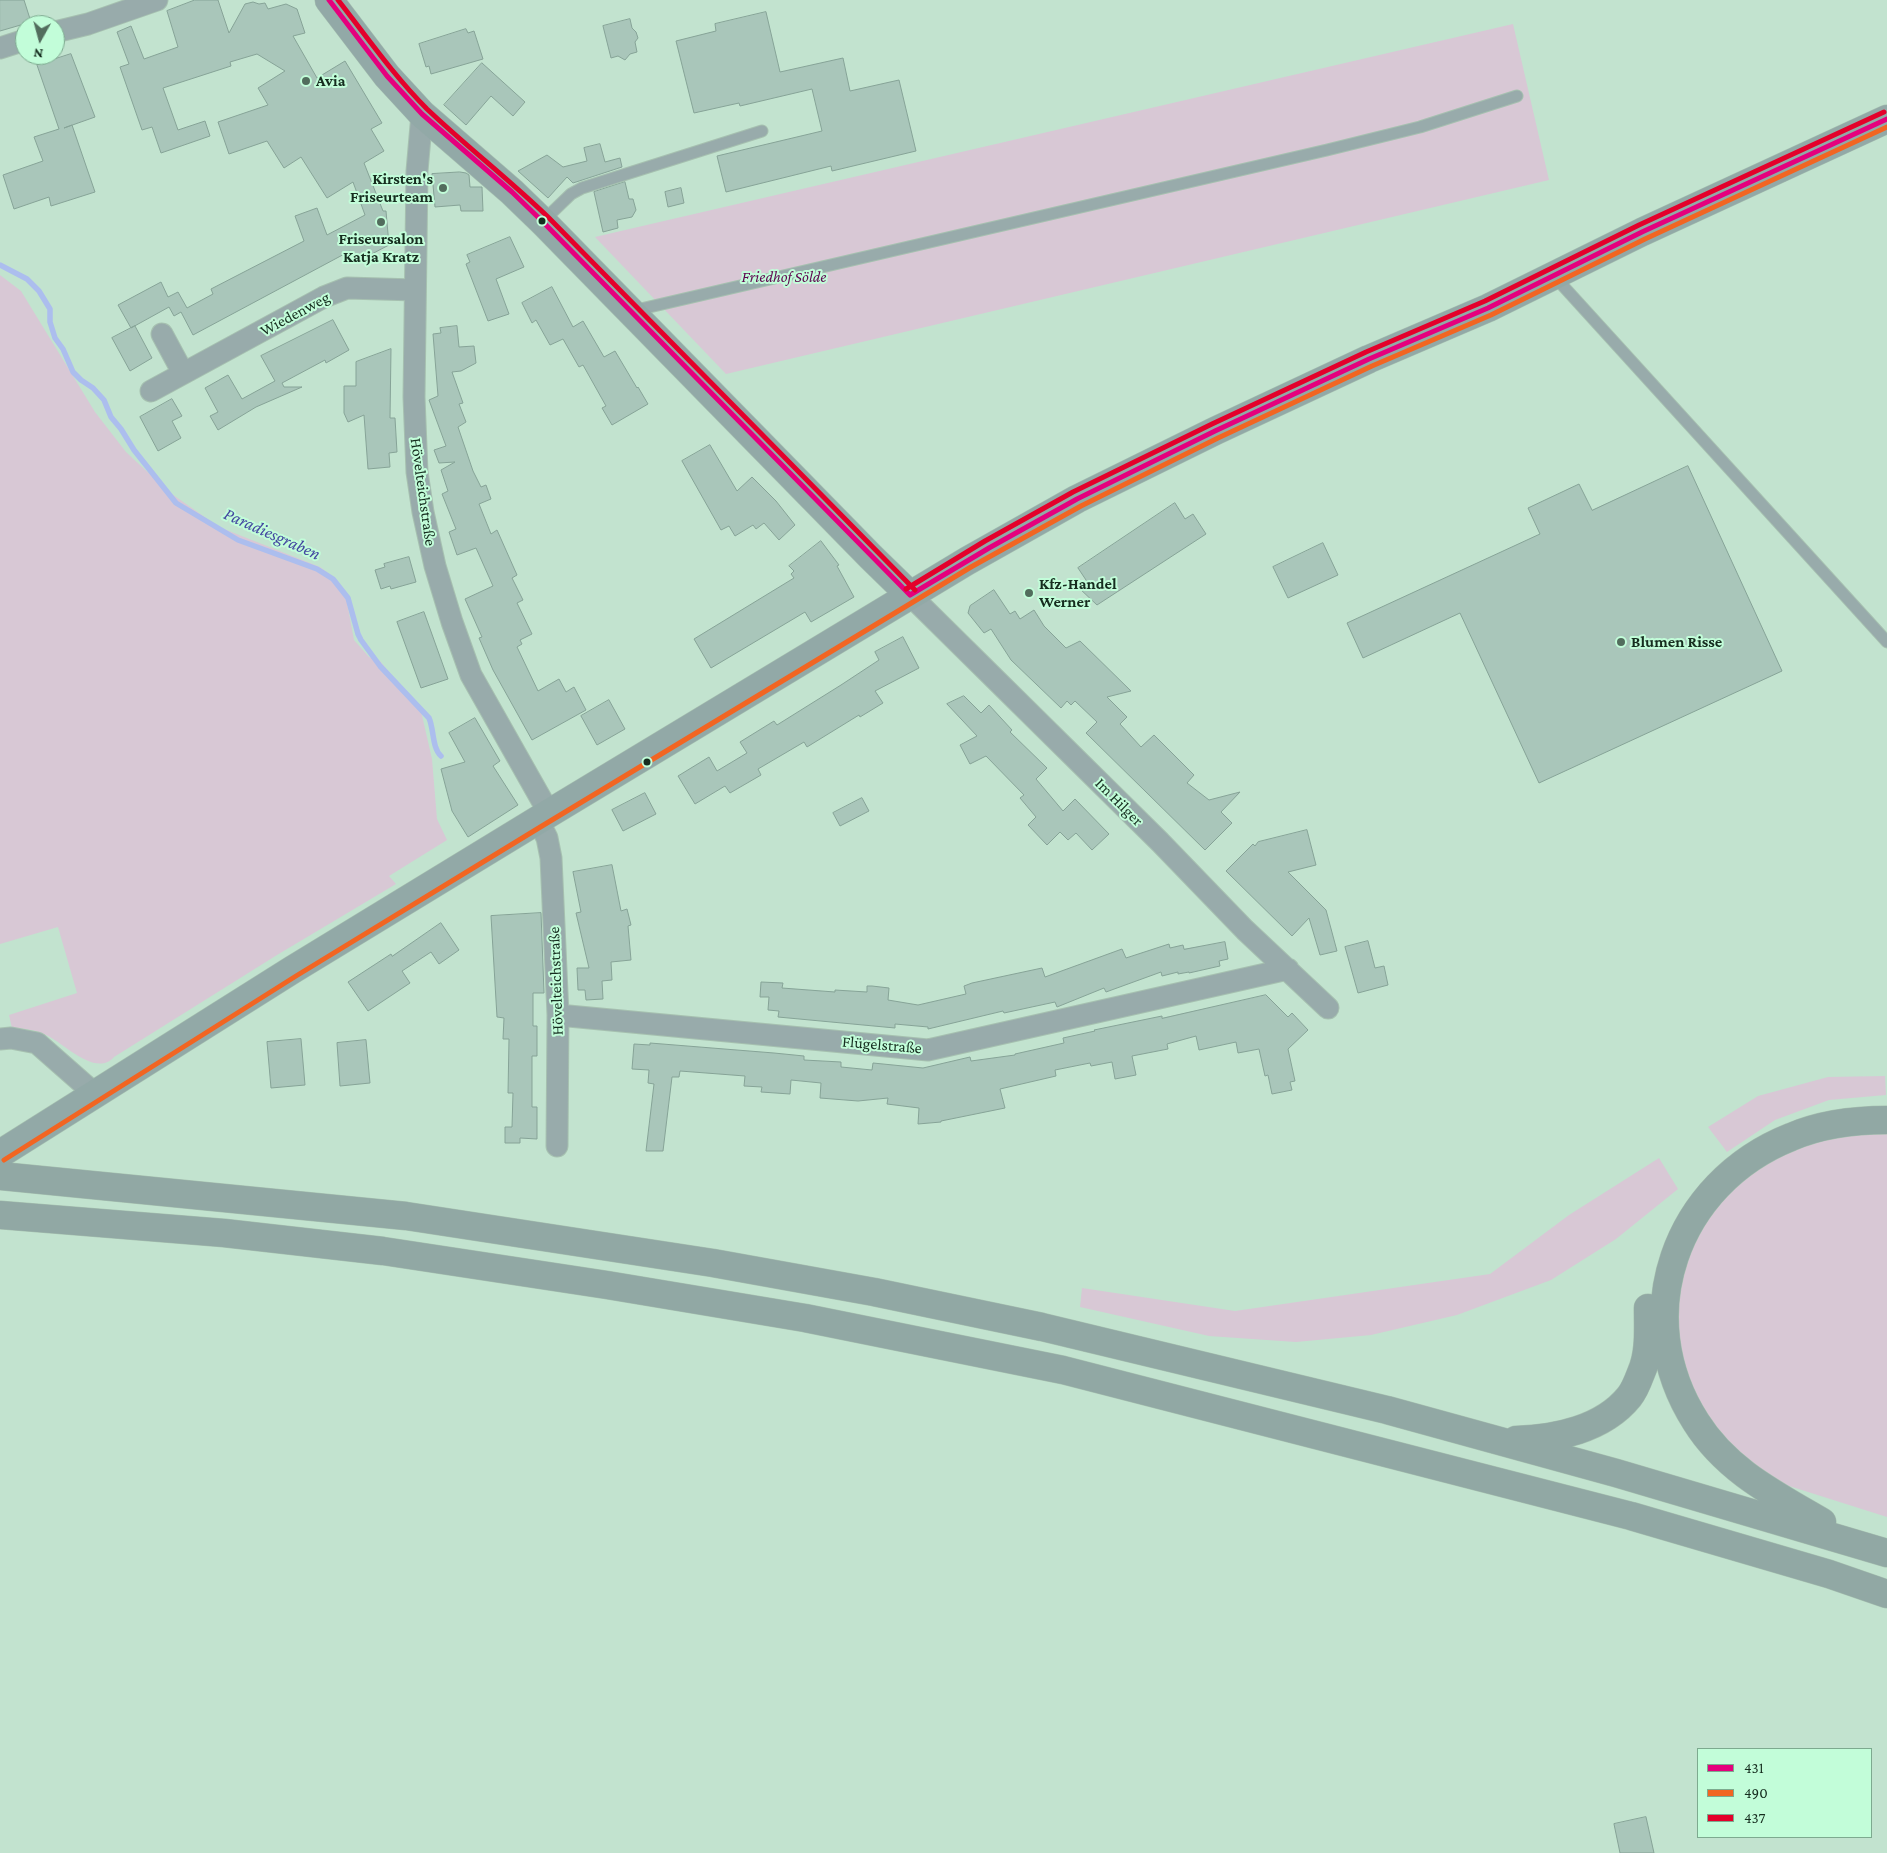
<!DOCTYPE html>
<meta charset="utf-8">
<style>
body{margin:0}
#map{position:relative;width:1887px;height:1853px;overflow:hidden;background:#c2e3cf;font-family:"Crimson Pro",serif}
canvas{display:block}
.legend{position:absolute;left:1697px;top:1748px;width:175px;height:90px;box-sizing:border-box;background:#c2fdd9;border:1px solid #7daa8f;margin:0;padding:6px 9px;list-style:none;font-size:15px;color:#162d1f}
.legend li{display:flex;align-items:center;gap:10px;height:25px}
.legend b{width:25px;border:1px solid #7daa8f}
.north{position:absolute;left:15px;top:15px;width:50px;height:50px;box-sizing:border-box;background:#c2fdd9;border:1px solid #7daa8f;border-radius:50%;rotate:187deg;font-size:14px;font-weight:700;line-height:20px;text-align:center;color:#162d1f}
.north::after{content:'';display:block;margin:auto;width:18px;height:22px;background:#526d5d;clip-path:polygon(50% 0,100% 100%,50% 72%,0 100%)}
</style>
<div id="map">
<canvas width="1887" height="1853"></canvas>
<ul class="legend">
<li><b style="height:6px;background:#e5007d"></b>431</li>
<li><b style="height:6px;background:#f26522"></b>490</li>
<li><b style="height:6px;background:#e4002b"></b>437</li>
</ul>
<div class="north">N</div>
</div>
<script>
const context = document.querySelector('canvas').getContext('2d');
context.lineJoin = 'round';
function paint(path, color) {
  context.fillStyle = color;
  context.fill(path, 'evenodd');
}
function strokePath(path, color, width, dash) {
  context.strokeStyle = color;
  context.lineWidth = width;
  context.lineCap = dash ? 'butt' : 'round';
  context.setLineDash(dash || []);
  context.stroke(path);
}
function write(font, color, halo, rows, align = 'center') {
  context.font = font + ' "Crimson Pro",serif';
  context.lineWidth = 4;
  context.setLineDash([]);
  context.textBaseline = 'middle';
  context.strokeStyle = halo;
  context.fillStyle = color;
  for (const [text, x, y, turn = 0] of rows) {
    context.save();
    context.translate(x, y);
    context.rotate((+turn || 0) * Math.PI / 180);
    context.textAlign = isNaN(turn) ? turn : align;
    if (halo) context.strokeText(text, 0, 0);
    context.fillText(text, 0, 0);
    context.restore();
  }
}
const green = new Path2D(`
 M1513,24L1549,180L726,374L595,237Z
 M0,275L21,291L95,412L126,452L169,492L219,527L320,567L335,578L346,597L354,640L369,657L380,661L421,711L432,759L437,819L447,840L389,876L396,884L277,955L114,1057C96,1078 64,1043 46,1035C35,1030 24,1028 12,1028L9,1015L77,993L58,927L0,944Z
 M1885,1076L1886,1095L1829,1100L1775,1120L1727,1152L1708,1127L1758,1096L1828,1077Z
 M1851,1130L1887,1134V1517L1767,1479L1723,1442L1691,1398L1676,1346L1674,1298L1686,1251L1711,1206L1747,1169L1803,1141Z
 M1659,1158L1678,1189L1616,1239L1551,1280L1457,1315L1371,1335L1296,1342L1209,1336L1080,1307L1082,1288L1235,1311L1490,1274L1569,1215Z`);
const stream = new Path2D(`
 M0,265L27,279L39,291L50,309V322L55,338L63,349L73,372L81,380L93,388L104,400L111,417L121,429L134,450L176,503L238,540L317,569L333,579L348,598L358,634L361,640L380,666L429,718C434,729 432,748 441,756`);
const building = new Path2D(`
 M0,0H24L31,22L0,31Z
 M195,0H218L229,33L245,4L253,2L259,4L265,3L268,9L286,4L297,9L305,33L293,36L317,78L345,61L382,123L371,129L384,151L364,163L383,211H386L389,245L366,257L365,255L355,260L350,251L193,335L181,312L174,316L169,307L131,328L118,305L161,282L168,297L178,292L187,308L213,294L211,289L304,241L295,216L317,208L327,235L365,215L353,182L327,198L301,157L284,168L267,141L229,154L218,122L268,105L258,88L285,71L257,54L230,62L231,66L163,88L178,130L205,121L210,136L161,153L152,127L142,130L120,67L129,64L117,32L131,26L144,59L178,47L167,11Z
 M766,12L780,72L843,58L850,91L899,80L916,151L832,171L831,166L726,192L717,156L822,131L812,89L740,106L739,103L694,113L676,41L716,31L715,24Z
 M630,19L632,28L636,32L638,38L635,42L637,52L630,54L625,60L618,56L611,58L603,26Z
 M466,29L468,33L474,31L483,59L431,74L429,66L426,67L419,44Z
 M71,54L95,117L64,128L72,125L95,192L51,206L49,197L14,209L3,175L43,161L34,137L59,129L37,65Z
 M482,63L525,102L513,116L491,96L466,125L444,105Z
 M600,144L605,162L620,158L622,167L573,183L567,177L548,198L518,171L547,155L563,167L587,161L584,148Z
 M460,172L466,173L469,175L470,187H482L483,211H461L460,205L435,207L432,174Z
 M625,182L629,199H633L636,210L632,217L617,220L618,228L603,232L594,192Z
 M681,188L684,203L668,207L665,192Z
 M510,237L524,267L496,279L509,314L488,321L466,264L470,262L467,255Z
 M552,287L573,327L583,321L604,357L615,351L637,388L638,387L648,404L612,425L602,408L606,406L583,365L579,367L563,339L550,345L536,320L532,323L522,303Z
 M333,320L349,350L326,363L325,360L282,383L284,387H302L256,407L218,430L210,416L218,412L205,388L228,375L242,399L275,381L261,356Z
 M135,326L152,358L130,371L112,338Z
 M457,326L459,347L474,346L476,363L461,371L452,372L463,403L459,404L466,422L458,427L473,471L481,487L486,485L491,499L479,504L491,534L497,530L517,575L512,578L523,600L517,603L532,634L520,640L522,644L517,647L538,691L559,679L566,692L574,687L586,710L532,740L493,670L479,638L482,637L465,599L493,586L476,548L457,555L449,532L456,529L442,494L448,491L441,470L455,462L439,463L434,450L446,446L429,400L438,396L433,334L441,333L440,328Z
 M391,349L390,418H395L397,452L389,453L390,467L368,469L364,415L348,422L344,413V386H356V362Z
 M172,399L182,416L172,421L181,438L158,451L140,417Z
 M710,445L737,491L752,477L776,501L795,525L779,540L764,523L756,529L753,525L735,536L729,526L721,530L682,461Z
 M1688,466L1782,671L1539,783L1460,613L1363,658L1347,623L1540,534L1528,508L1579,484L1592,510Z
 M1175,503L1185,519L1193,514L1206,534L1097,605L1079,588L1088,583L1078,568Z
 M821,541L839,565L837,566L854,597L811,622L805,612L711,668L694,639L794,578L791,574L794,571L789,566Z
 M1323,543L1338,575L1288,598L1273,567Z
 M409,557L416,582L391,589L390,586L381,589L375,570L385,567L384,564Z
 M994,590L1010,614L1015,611L1020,619L1034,610L1044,626L1066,648L1080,641L1131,691L1107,697L1127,717L1120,724L1141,747L1154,735L1194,775L1187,783L1209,800L1240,792L1221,812L1232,823L1205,850L1086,733L1097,722L1075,701L1071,705L1067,701L1061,708L1011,660L991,629L984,633L968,613L970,606Z
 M424,612L448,679L421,688L397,622Z
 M903,637L919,668L875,691L883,703L860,717L859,715L807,747L804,742L758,769L761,775L730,793L725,786L695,804L678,776L709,757L717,771L747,753L740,742L774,721L777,725L841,685L879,660L875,652Z
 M964,696L981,713L989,705L1012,730L1010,732L1047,768L1036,779L1063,811L1075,799L1109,834L1092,850L1076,833L1068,840L1060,832L1047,845L1028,825L1036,817L1020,798L1024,795L986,756L970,764L960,745L977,736L947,704Z
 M609,700L625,729L597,745L581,716Z
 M475,718L500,761L493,766L518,805L468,837L452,811L441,769L465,762L449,733Z
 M645,793L656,814L623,831L612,810Z
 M862,798L869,811L840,826L833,813Z
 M1307,830L1316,865L1288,872L1326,910L1337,951L1320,955L1309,918L1292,936L1226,871L1253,844L1255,846L1258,842Z
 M612,865L621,911L627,909L631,925L628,926L631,960L611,962L612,980L602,981L603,999L586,1000L585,990H578L577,968H589L576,913L581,912L573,872Z
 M541,913L544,993H533V1026H537V1056H532V1107H537V1139L520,1138V1143H505V1127H512L513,1093H508L509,1039H503L504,1018L497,1017L491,916Z
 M441,923L459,950L439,964L431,952L402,971L410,983L368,1011L348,982L391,954L392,956Z
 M1368,941L1375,968L1384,966L1388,985L1358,993L1345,947Z
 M1225,942L1228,959L1219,961L1220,966L1189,973V972L1178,974V972L1162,976L1161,972L1106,992L1104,988L1057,1007L1055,1002L1004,1013L1003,1011L928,1029V1027L895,1024V1028L778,1017L779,1011L768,1010L769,997H760L761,982L783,983L782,988L835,992V990L867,992V986H872L889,988L888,1000L918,1005L966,994L964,986L972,983L1042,968L1045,977L1122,949L1126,958L1169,944L1170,948L1183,945L1184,949Z
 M1266,995L1288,1017L1292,1013L1308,1030L1288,1049L1295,1081L1290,1082L1292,1090L1272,1094L1268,1075L1265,1076L1259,1049L1238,1053L1236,1042L1199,1050L1196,1036L1167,1044L1168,1049L1132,1056L1136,1075L1115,1079L1112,1062L1091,1066L1090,1063L1055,1070L1056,1076L1000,1089L1005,1108L941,1121V1122L918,1124L919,1108L887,1104L888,1098L858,1101L820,1098L821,1083L791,1080L790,1094L761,1092L762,1087L744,1086L745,1076L680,1071L679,1077H672L663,1151H646L654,1084L648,1083L649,1070L632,1069L634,1044L650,1045V1043L774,1053L804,1056V1060L841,1062V1067L872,1070L873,1063L923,1068L970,1057L971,1061L1015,1055V1054L1064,1043L1063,1038L1095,1031L1094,1030L1162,1016V1018Z
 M301,1039L305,1085L271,1088L267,1042Z
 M366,1040L370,1083L340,1086L337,1043Z
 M1646,1817L1654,1853H1620L1614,1824Z`);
const lane = new Path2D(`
 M543,221L571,194L582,188L762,131
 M1554,276L1887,642
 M632,311L1327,150L1420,127L1517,96`);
const street = new Path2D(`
 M55,32L88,24L157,0
 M0,48L25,40
 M422,114L417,171L414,397L417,472L423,512L435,566L452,622L471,675L549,813
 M162,334L183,373
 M151,391L324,297L347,288L415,290
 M910,595L1160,842L1245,930L1328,1008
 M538,820L547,838L551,858L558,1015L557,1146
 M558,1015L928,1050L1288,969
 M0,1039L11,1038L37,1043L95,1094`);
const secondary = new Path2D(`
 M329,0L387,76L422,114L512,192L544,223L871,557L910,595
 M0,1154L292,970L538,820L967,561L1077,499L1215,431L1369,359L1488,308L1642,232L1887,119`);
const highway = new Path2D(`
 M0,1176L406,1216L713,1263L874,1292L1042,1327L1387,1410L1616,1473L1887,1553
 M0,1215L224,1233L383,1251L607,1285L805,1318L1063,1370L1631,1516L1829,1574L1887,1594
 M1516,1440C1556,1439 1603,1429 1629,1397C1634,1391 1638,1381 1641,1373C1650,1353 1648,1329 1648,1308
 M1822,1522C1774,1494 1726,1470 1696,1422C1628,1316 1675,1183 1791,1137C1821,1124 1854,1120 1887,1120`);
const bus1 = new Path2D(`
 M329,0L387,76L422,114L512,192L544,223L910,595
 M910,595L989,548L1077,499L1215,431L1369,359L1488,308L1642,232L1887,119`);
const bus2 = new Path2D(`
 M4,1160L296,976L542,826L971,567L1081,506L1218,438L1372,366L1491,315L1645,239L1887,127`);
const bus3 = new Path2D(`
 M338,0C367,37 394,76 427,109C467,147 510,180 549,218L915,590
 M906,589L985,541L1073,492L1212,424L1366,352L1485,301L1639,225L1884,112`);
const markers = [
 [306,81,5,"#526d5d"],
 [443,188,5,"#526d5d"],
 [542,221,4.5,"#162d1f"],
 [381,222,5,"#526d5d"],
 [1029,593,5,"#526d5d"],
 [1621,642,5,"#526d5d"],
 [647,762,4.5,"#162d1f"]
];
const poiNames = [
 ["Avia",316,81],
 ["Kirsten's",433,179,"right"],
 ["Friseurteam",433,197,"right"],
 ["Friseursalon",381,239,"center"],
 ["Katja Kratz",381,257,"center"],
 ["Kfz-Handel",1039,584],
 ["Werner",1039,602],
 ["Blumen Risse",1631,642]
];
const parkNames = [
 ["Friedhof Sölde",784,277]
];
const streetNames = [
 ["Wiedenweg",295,314,-28],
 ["Hövelteichstraße",423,492,82],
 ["Im Hilger",1119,802,45],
 ["Hövelteichstraße",556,981,-92],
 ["Flügelstraße",882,1045,5]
];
const waterNames = [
 ["Paradiesgraben",272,534,24]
];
paint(green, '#d8c8d5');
strokePath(stream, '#acbeee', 5.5);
paint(building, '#a9c6ba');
strokePath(building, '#86a397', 1);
strokePath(lane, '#a6c0b0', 13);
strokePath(street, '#a6c0b0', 23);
strokePath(secondary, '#a6c0b0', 29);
strokePath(highway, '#a6c0b0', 29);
strokePath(lane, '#98abab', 11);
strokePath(street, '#98abab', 21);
strokePath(secondary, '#92a9a7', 28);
strokePath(highway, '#91a8a4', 28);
strokePath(bus1, '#e5007d', 5);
strokePath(bus2, '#f26522', 5);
strokePath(bus3, '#e4002b', 5);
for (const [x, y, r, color] of markers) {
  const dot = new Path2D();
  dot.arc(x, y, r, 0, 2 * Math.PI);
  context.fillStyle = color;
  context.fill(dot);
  strokePath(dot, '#c2fdd9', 2);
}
write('bold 16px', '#162d1f', '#c2fdd9', poiNames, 'left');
write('italic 16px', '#5f0550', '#c2fdd9', parkNames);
write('16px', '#162d1f', '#c2fdd9', streetNames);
write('italic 18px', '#4448a1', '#c2fdd9', waterNames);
</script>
